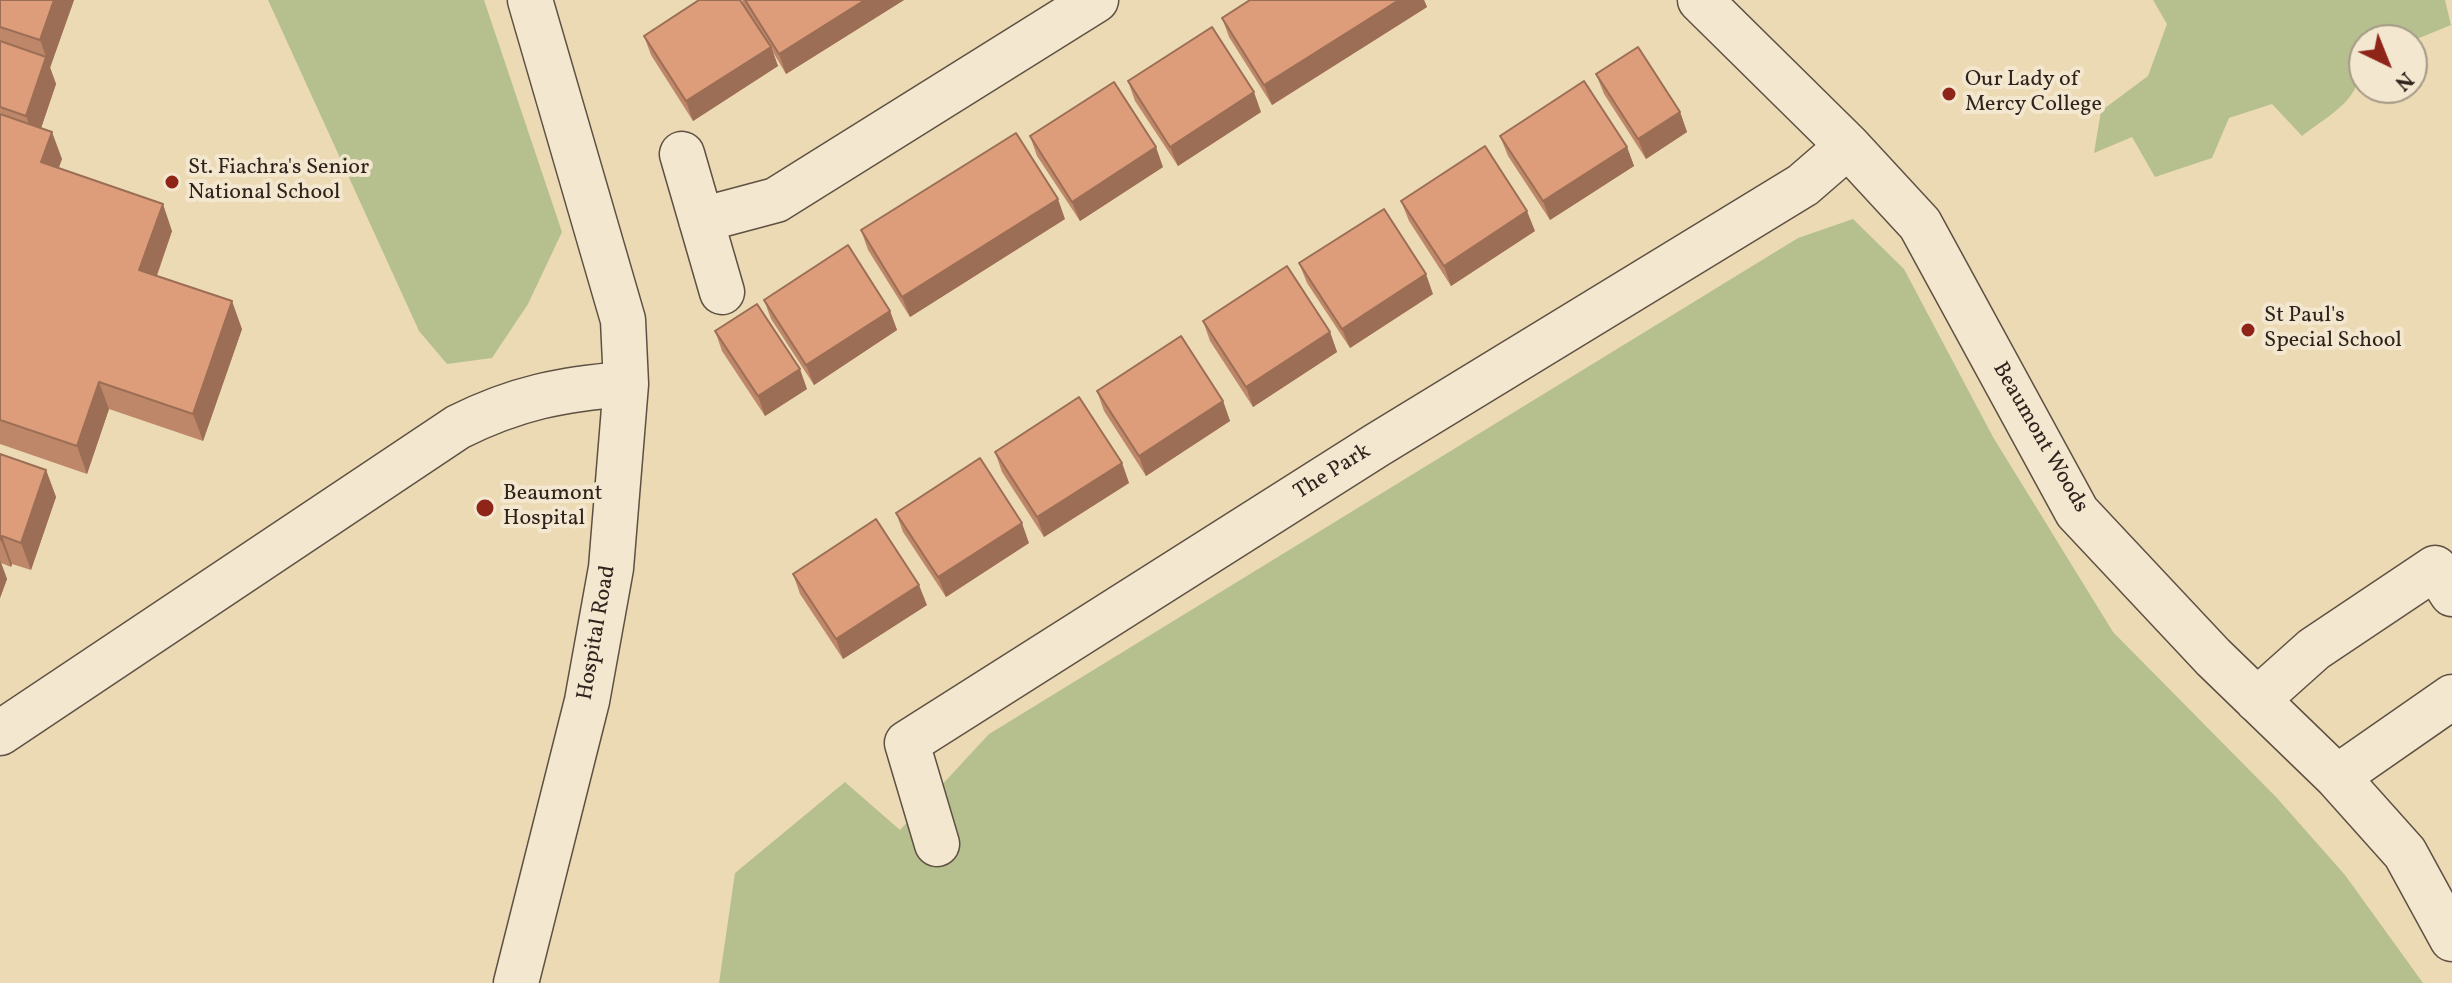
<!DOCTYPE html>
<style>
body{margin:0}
#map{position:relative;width:2452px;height:983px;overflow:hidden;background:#ecdab5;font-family:Vollkorn,serif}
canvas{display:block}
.north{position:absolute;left:2348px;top:24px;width:80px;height:80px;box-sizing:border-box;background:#f3e7cf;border:2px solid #a59988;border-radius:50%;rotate:137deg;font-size:22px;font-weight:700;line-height:32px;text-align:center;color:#2f231d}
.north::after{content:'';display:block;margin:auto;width:28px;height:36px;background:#8f2418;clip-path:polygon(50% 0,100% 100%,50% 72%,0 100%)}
</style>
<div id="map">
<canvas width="2452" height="983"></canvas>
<div class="north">N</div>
</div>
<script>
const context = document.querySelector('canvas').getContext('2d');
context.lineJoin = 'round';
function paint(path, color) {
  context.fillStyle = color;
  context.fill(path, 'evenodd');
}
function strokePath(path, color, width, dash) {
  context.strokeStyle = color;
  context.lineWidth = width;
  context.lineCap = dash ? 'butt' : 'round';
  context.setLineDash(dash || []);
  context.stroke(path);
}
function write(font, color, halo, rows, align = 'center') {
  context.font = font + ' Vollkorn,serif';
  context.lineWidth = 8;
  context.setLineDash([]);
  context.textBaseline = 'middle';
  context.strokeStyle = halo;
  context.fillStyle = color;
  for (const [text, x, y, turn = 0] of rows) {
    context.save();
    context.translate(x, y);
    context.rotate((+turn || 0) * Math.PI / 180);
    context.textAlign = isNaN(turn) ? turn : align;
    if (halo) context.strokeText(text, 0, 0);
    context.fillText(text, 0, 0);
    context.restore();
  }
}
const green = new Path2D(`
 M268,0H484L562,232L528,304L492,358L447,364L419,331Z
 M2153,0H2445L2451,25L2412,41L2364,40C2364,98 2345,104 2302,136L2272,104L2229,118L2212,158L2155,177L2132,137L2094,153L2101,111L2148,76L2167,24Z
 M1853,219L1904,269L1993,437L2113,632L2277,798L2345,875L2423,983H719L735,873L845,782L900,830L989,734L1798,238Z`);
const minor = new Path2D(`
 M1700,0L1848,146L1920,224L2077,512L2213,657L2337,777L2405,853L2452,939
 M682,154L722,292
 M701,220L776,200L1096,0
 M2257,700L2314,649L2435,568L2452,594
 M0,733L458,427C516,398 562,389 626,384
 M2337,777L2452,697
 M937,844L907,743L1377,445L1803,185L1848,146
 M516,983L587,701L611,568L626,384L623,320L530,0`);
const wall = new Path2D(`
 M0,0H74L50,67L56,84L41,128L62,159L58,168L172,231L157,276L242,329L203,441L109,409L87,474L0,444Z
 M742,0H904L786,74L773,52L778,66L693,121L651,55L644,36L744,6Z
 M1250,0H1424L1427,7L1272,105L1229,37L1222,18Z
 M1596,74L1680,112L1687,132L1646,159L1604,94Z
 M1128,81L1261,112L1178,166L1135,101Z
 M1030,136L1163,167L1080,221L1037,156Z
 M1500,136L1627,147L1634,166L1550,220L1508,156Z
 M1401,201L1535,231L1451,286L1409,221Z
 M1065,219L910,317L868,250L861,230Z
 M1299,263L1433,294L1350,348L1307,283Z
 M764,300L890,311L897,330L814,385L771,319Z
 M1203,321L1330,332L1337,352L1253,407L1210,341Z
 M715,331L807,389L765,416L722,351Z
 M1097,391L1223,401L1230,421L1146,476L1104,411Z
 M995,452L1122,463L1129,483L1044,537L1002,472Z
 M0,454L46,470L56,497L31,570L12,564L11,567L1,563L7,579L0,598Z
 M896,513L1029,543L946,597L903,532Z
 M793,574L927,605L843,659L800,594Z`);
const shadedWall = new Path2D(`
 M54,0H74L50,68L40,40Z
 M865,0H904L786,74L779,54Z
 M1399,0H1424L1427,7L1272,105L1264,85Z
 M771,47L778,66L693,121L686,101Z
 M46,57L56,84L36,143L26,116Z
 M1254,92L1261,112L1178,166L1170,147Z
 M1680,112L1687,132L1646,159L1638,139Z
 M52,132L62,159L51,190L41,162Z
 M1156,147L1163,167L1080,221L1072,202Z
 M1627,147L1634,166L1550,220L1543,201Z
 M1058,199L1065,219L910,317L902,297Z
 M163,204L172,231L149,297L139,270Z
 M1527,211L1535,231L1451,286L1444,266Z
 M1426,274L1433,294L1350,348L1342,329Z
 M232,301L242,329L203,441L193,414Z
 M890,311L897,330L814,385L806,365Z
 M1330,332L1337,352L1253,407L1246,387Z
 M800,369L807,389L765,416L758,396Z
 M99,382L109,409L87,474L77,446Z
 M1223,401L1230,421L1146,476L1139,456Z
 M1122,463L1129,483L1044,537L1037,517Z
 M46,470L56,497L31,570L21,543Z
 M1022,523L1029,543L946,597L938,577Z
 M2,536L12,564L11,567L1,540Z
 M0,560L7,579L0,598Z
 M919,585L927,605L843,659L836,639Z`);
const building = new Path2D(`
 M0,0H54L40,40L0,27Z
 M699,0H740L771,47L686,101L644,36Z
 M745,0H865L779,54Z
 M1250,0H1399L1264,85L1222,18Z
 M1212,27L1254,92L1170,147L1128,81Z
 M0,41L46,57L26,116L0,107Z
 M1638,47L1680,112L1638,139L1596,74Z
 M1584,81L1627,147L1543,201L1500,136Z
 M1114,82L1156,147L1072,202L1030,136Z
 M0,114L52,132L41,162L163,204L139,270L232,301L193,414L99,382L77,446L0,420Z
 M1016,133L1058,199L902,297L861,230Z
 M1485,146L1527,211L1444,266L1401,201Z
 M1384,209L1426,274L1342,329L1299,263Z
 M848,245L890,311L806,365L764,300Z
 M1287,266L1330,332L1246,387L1203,321Z
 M757,304L800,369L758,396L715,331Z
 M1181,336L1223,401L1139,456L1097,391Z
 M1079,397L1122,463L1037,517L995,452Z
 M0,454L46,470L21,543L2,536L1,540L0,539Z
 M980,458L1022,523L938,577L896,513Z
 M876,519L919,585L836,639L793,574Z`);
const markers = [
 [1949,94,8,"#8f2418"],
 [172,182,8,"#8f2418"],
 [2248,330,8,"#8f2418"],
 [485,508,10,"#8f2418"]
];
const poiNames = [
 ["Our Lady of",1965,81],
 ["Mercy College",1965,106],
 ["St. Fiachra's Senior",188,169],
 ["National School",188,194],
 ["St Paul's",2264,317],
 ["Special School",2264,342],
 ["Beaumont",503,495],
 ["Hospital",503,520]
];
const streetNames = [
 ["Beaumont Woods",2039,438,60],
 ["The Park",1333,473,-32],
 ["Hospital Road",598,633,-80]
];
paint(green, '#b6c08f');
strokePath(minor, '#5e5143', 47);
strokePath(minor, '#f3e7cf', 44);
paint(wall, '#be8769');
paint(shadedWall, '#9b6e55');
paint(building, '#dd9d7a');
strokePath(building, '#9b6e55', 2);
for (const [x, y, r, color] of markers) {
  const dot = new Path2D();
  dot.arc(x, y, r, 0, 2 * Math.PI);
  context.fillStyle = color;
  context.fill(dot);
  strokePath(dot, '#f3e7cf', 3);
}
write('22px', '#2f231d', '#f3e7cf', poiNames, 'left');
write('22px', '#2f231d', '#f3e7cf', streetNames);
</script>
